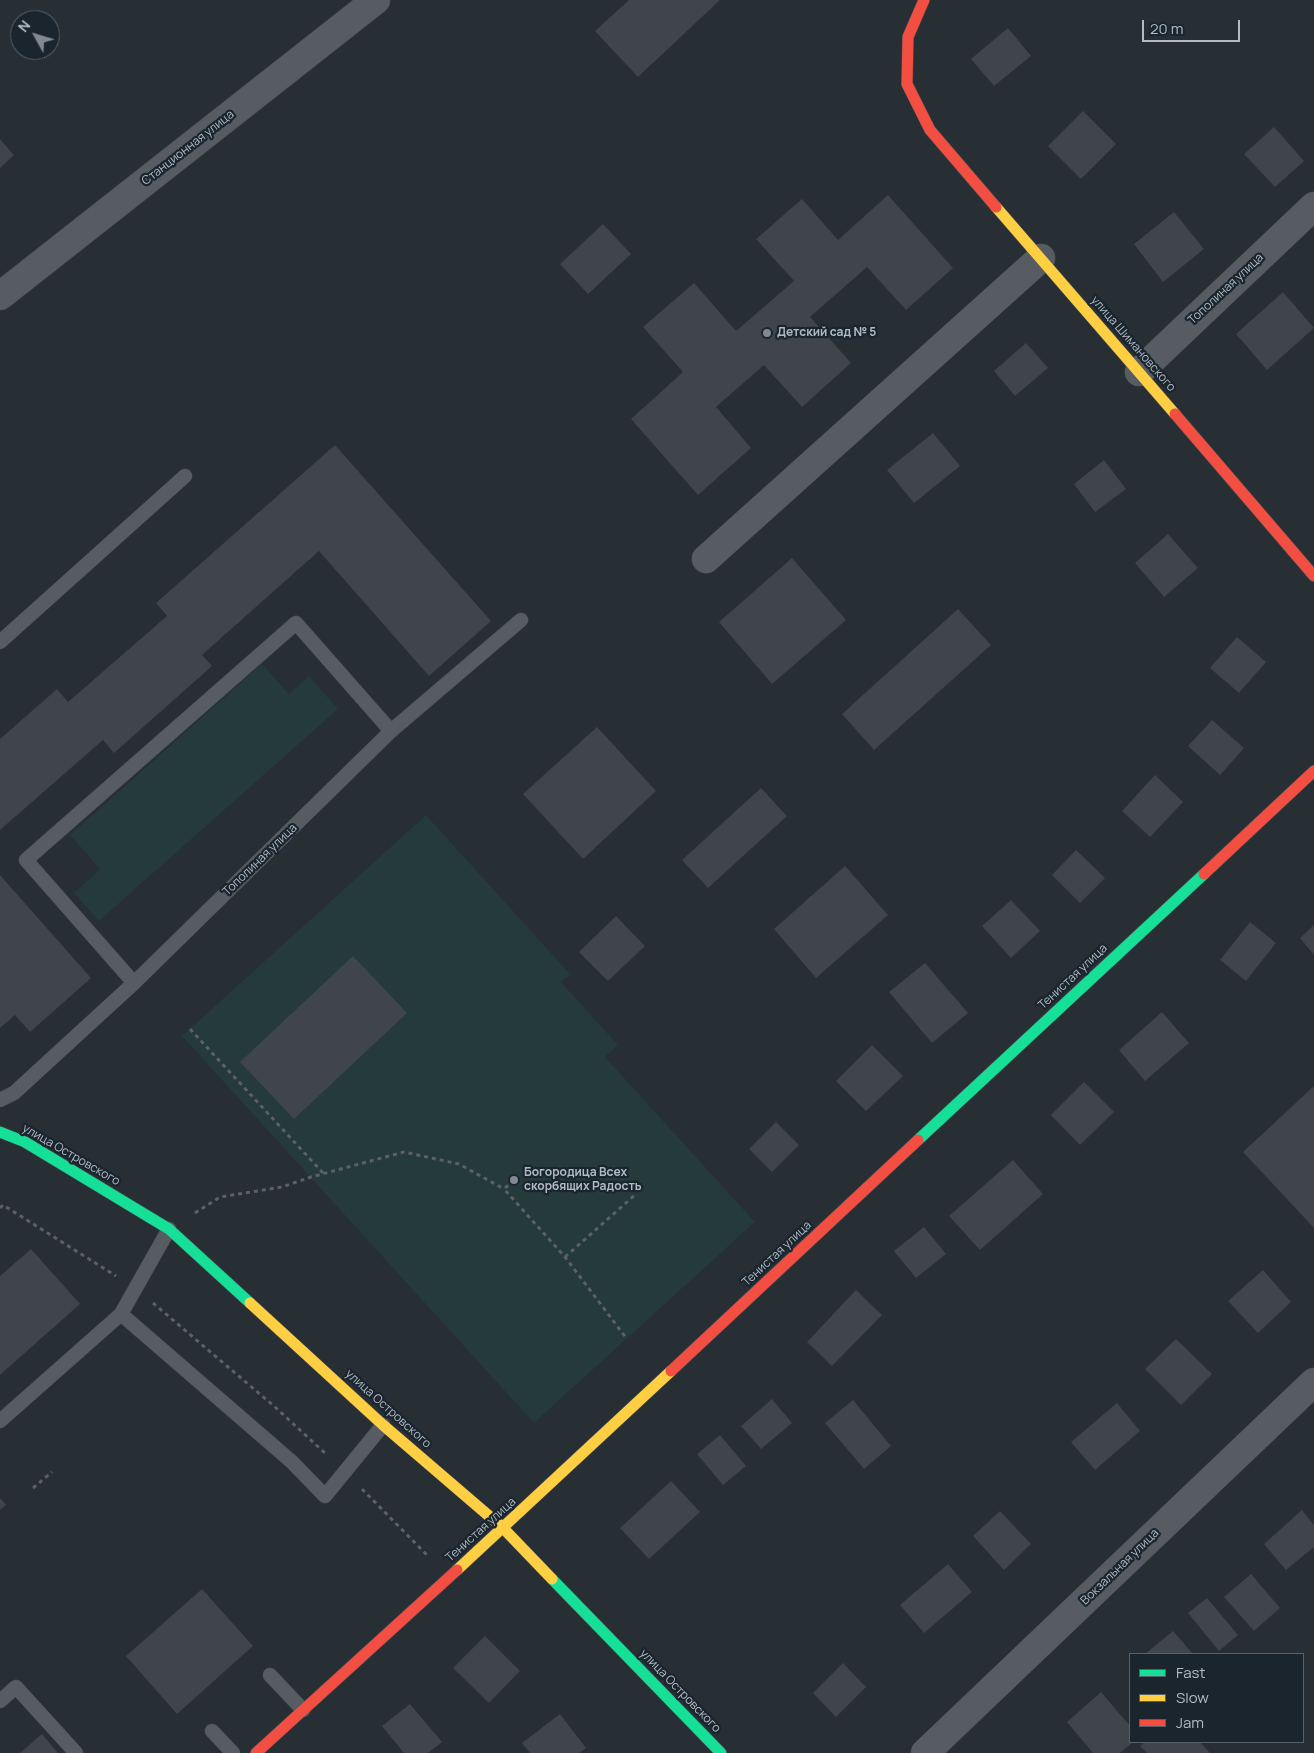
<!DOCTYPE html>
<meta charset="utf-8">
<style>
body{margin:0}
#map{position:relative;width:1314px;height:1753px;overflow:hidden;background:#272e34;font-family:Manrope,sans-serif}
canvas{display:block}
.legend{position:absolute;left:1129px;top:1653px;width:175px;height:90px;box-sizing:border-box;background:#1b252e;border:1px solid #57616b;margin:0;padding:6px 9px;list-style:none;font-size:15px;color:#b1bbc6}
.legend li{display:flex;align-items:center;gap:10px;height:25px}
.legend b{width:25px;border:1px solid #57616b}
.north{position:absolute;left:10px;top:10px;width:50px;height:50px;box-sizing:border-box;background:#1b252e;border:1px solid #57616b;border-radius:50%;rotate:309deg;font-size:14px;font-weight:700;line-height:20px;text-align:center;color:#b1bbc6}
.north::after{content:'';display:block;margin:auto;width:18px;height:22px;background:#818a93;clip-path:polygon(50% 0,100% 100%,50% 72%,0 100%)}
.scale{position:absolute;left:1142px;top:20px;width:98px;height:22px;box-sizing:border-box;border:2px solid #b1bbc6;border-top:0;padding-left:6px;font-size:15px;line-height:18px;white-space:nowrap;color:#b1bbc6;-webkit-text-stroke:4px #1b252e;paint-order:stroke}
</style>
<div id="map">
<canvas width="1314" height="1753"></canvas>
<ul class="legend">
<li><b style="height:6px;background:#16e098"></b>Fast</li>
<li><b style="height:6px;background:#ffcf43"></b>Slow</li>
<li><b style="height:6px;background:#f24e42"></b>Jam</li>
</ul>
<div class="north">N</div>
<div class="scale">20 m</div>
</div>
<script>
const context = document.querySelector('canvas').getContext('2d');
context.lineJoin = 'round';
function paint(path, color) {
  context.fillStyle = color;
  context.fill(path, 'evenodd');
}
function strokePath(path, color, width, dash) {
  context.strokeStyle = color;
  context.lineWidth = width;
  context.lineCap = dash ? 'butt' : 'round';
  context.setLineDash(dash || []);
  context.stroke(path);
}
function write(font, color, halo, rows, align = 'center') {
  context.font = font + ' Manrope,sans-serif';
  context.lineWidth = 4.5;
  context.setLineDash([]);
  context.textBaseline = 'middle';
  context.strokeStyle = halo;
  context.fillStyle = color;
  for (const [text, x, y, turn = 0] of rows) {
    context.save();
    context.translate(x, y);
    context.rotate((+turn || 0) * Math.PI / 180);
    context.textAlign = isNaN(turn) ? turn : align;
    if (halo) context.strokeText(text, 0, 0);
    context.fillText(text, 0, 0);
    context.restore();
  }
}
const green = new Path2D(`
 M262,664L289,694L309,676L338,709L99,921L74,893L100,869L70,835Z
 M426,815L570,974L561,982L618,1045L605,1057L755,1222L534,1423L182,1036Z`);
const building = new Path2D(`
 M629,0H720L638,77L595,31Z
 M1008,28L1031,56L994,86L971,59Z
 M1083,111L1116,144L1081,179L1048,146Z
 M1274,127L1304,161L1275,187L1244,154Z
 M0,139L14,155L0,168Z
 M888,195L953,268L906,310L867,267L810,317L851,363L802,407L764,365L716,407L751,448L698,495L631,419L683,372L643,327L694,283L736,331L794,281L756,239L802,199L838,240Z
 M1174,212L1204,249L1163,282L1134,244Z
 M603,224L631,254L588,294L560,264Z
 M1283,292L1314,328L1267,370L1236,334Z
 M1026,343L1048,368L1015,396L994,371Z
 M933,433L960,466L914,503L887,470Z
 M335,445L491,621L429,676L319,551L202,655L212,666L114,753L103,740L0,830V739L57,689L68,702L167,616L156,603Z
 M1104,460L1126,489L1095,512L1074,484Z
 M1168,534L1198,568L1164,597L1135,563Z
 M792,558L846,620L772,684L719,622Z
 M958,609L991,645L874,750L842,714Z
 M1237,637L1266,662L1239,693L1210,668Z
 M1212,720L1244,748L1220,775L1188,746Z
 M597,727L656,791L583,859L523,794Z
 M1155,775L1183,802L1150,837L1122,811Z
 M761,788L787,816L708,888L682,860Z
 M1076,850L1105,878L1080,903L1052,875Z
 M845,866L888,915L816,978L774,929Z
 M0,875L91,978L30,1032L15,1015L0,1028Z
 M1011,900L1040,931L1011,958L982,926Z
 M616,916L645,946L608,981L579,952Z
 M1250,922L1276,943L1246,981L1220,960Z
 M1314,925V955L1300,938Z
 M353,956L407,1013L294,1119L240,1062Z
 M925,963L968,1013L932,1043L889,992Z
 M1162,1012L1189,1043L1145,1081L1119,1050Z
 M872,1045L903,1076L866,1111L836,1081Z
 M1084,1082L1114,1112L1080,1145L1051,1115Z
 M1314,1086V1228L1243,1152Z
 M776,1122L799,1145L772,1172L749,1149Z
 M1013,1160L1043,1194L980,1250L949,1216Z
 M924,1227L946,1254L916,1278L894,1251Z
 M31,1249L80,1304L0,1375V1276Z
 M1263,1270L1291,1302L1258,1333L1228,1301Z
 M856,1290L882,1315L832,1366L807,1342Z
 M1176,1339L1212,1374L1181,1405L1145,1369Z
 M772,1399L792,1423L761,1449L741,1426Z
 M853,1400L891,1446L864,1469L825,1423Z
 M1117,1403L1140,1431L1095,1470L1071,1442Z
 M720,1435L746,1466L723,1485L697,1454Z
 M671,1481L700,1512L649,1559L620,1528Z
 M0,1498L6,1505L0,1510Z
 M1302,1510L1314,1525V1547L1286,1570L1264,1544Z
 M1000,1511L1031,1544L1004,1570L973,1536Z
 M948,1564L972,1592L924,1633L900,1605Z
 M1251,1574L1280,1608L1254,1631L1224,1597Z
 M202,1589L253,1646L177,1714L126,1656Z
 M1207,1598L1238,1635L1219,1651L1188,1613Z
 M1173,1631L1193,1654H1145Z
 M485,1636L520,1671L489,1703L453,1668Z
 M843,1663L866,1687L836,1717L813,1693Z
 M1101,1692L1130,1726V1742H1133L1120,1753H1093L1067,1722Z
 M410,1704L442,1742L428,1753H404L382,1726Z
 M560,1714L586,1748L579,1753H530L522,1743Z
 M42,1734L58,1753H20Z
 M1145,1742H1200L1210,1753H1147L1140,1746Z`);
const path = new Path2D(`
 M190,1029L323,1173
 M514,1180L504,1189L565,1257L627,1339
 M0,1208L3,1205L116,1276
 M195,1213L220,1197L282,1187L311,1177L404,1152L459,1164L504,1189
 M565,1257L636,1194
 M153,1303L275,1407L327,1455
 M33,1488L52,1472
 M362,1489L427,1555`);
const lane = new Path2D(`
 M0,642L185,476
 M134,983L26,860L296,623L391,731
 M0,1100L14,1093L134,983L391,731L521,620
 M169,1229L121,1314L292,1462L325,1496L383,1425
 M0,1421L121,1314
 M270,1675L303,1710
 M0,1701L16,1687L76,1753
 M212,1731L233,1753`);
const street = new Path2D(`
 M0,296L376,0
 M1139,372L1314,206
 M706,559L1041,258
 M925,1753L1314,1382`);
const fast = new Path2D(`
 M0,1132L25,1142L169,1229L250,1303
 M918,1140L1204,874
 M552,1579L721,1753`);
const slow = new Path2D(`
 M996,207L1175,414
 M250,1303L383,1425L503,1528L552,1579
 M457,1570L671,1371`);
const jam = new Path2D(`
 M924,0L908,37L907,84L930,130L996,207
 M1175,414L1314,576
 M1204,874L1314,771
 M671,1371L918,1140
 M256,1753L457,1570`);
const markers = [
 [767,333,5,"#818a93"],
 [514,1180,5,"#818a93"]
];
const streetNames = [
 ["Станционная улица",188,148,-38],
 ["Тополиная улица",1226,289,-43],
 ["улица Шимановского",1133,344,49],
 ["Тополиная улица",260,860,-44],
 ["Тенистая улица",1073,977,-43],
 ["улица Островского",71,1155,30],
 ["Тенистая улица",777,1254,-43],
 ["улица Островского",388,1409,42],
 ["Тенистая улица",481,1530,-42],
 ["Вокзальная улица",1120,1567,-44],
 ["улица Островского",680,1691,46]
];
const poiNames = [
 ["Детский сад № 5",777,333],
 ["Богородица Всех",524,1173],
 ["скорбящих Радость",524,1187]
];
paint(green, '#253a3a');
paint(building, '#3f454a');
strokePath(lane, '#454a4f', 15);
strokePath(street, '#454a4f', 29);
strokePath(fast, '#454a4f', 12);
strokePath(slow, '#454a4f', 12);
strokePath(jam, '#454a4f', 12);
strokePath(path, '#5b6167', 3, [4, 4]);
strokePath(lane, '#575c63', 14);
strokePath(street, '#575c63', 28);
strokePath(fast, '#16e098', 11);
strokePath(slow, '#ffcf43', 11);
strokePath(jam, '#f24e42', 11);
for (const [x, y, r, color] of markers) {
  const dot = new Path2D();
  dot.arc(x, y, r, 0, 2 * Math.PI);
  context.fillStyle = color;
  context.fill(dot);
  strokePath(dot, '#1b252e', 2);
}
write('12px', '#b1bbc6', '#1b252e', streetNames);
write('bold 12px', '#b1bbc6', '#1b252e', poiNames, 'left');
</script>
